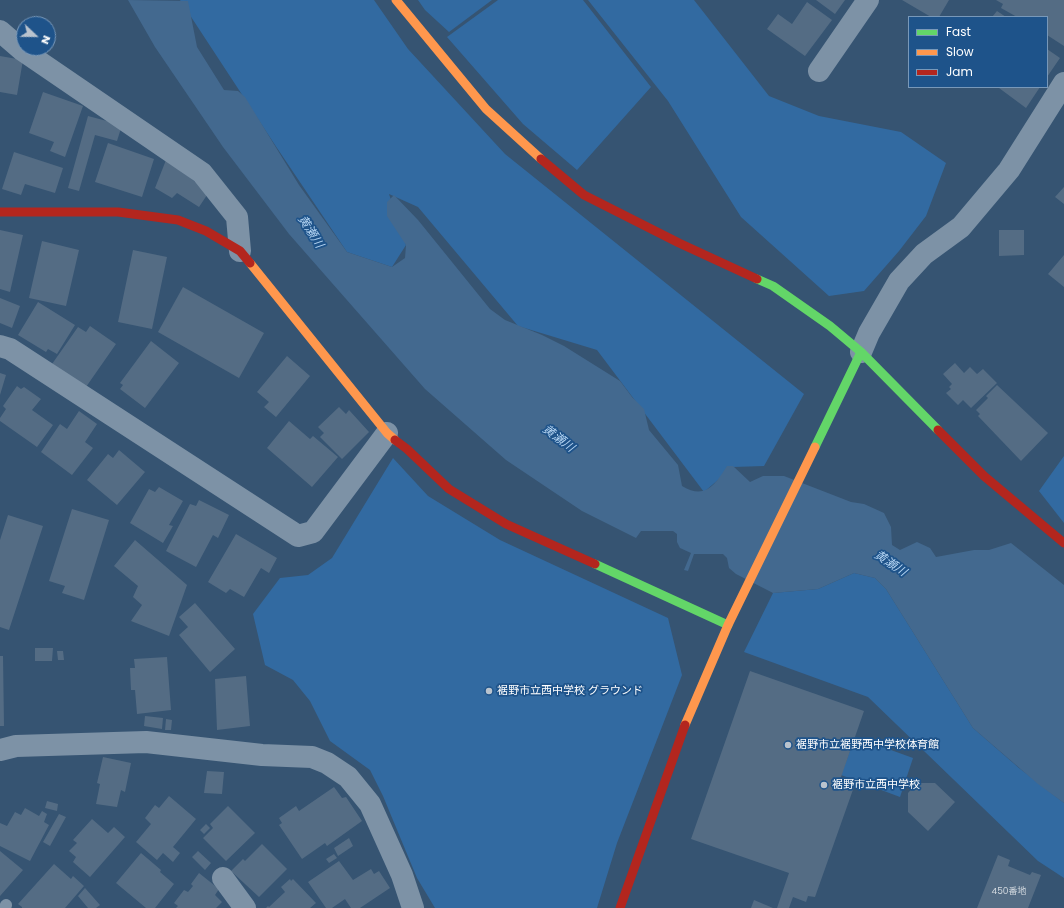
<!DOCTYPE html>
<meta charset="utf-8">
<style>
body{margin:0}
#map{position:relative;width:1064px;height:908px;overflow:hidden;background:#365472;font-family:Poppins,sans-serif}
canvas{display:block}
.legend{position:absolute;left:908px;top:16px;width:140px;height:72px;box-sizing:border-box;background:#1e538a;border:1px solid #7898b9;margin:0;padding:5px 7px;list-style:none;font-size:12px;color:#fff}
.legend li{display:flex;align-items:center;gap:8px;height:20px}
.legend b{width:20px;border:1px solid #7898b9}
.north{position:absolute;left:16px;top:16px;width:40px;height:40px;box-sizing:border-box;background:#1e538a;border:1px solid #7898b9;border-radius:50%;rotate:112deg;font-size:11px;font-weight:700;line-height:16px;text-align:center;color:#fff}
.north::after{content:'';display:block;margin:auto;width:14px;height:18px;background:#b9c3ce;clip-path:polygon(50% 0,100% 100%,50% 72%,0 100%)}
</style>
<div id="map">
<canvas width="1064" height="908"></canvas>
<ul class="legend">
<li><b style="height:5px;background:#63d668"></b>Fast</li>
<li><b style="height:5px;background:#ff974d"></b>Slow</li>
<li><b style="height:5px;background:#b3261e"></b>Jam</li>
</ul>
<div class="north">N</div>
</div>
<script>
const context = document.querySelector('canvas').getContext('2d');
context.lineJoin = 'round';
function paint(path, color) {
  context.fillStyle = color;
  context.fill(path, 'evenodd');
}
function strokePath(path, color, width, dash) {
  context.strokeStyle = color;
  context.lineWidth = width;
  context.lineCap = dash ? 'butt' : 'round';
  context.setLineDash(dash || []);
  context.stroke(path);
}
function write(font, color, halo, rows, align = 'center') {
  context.font = font + ' Poppins,"Noto Sans JP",sans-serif';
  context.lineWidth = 3.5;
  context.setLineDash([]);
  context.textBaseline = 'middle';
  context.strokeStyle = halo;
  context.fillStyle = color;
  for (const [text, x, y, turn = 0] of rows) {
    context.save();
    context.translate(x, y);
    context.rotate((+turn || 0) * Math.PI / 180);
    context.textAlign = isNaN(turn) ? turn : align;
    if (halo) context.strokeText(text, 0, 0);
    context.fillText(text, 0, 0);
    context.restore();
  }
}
const green = new Path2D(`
 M180,0H374L408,49L505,154L804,394L764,466L733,467L704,492L597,350L518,326L418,207L389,194L406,245L392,267L347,252L277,148Z
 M418,0H492L449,32L425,10Z
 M498,0H583L651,87L577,170L523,124L447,37Z
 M588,0H694L769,96L819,116L901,132L946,163L926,216L899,251L864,291L829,296L741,217L668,101Z
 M1064,456V523L1039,491Z
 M393,458L428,496L500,540L668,618L682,675L617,843L597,908H435L417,878L383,796L370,770L330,741L310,701L293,680L265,665L253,614L280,578L308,575L332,558Z
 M854,573L875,578L886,589L973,728L1019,768L1064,803V878L1038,861L868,697L744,652L773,593L818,589Z
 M855,737L913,758L900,797L841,775Z`);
const water = new Path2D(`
 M128,0L188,1L197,47L224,90L238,91L245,97L299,185L347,252L392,267L405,258L406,245L387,216V202L394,195L418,220L490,309L505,320L542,335L564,346L620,381L632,397L644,409L649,430L678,465L682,486C705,500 715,485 727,466H733L750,482L763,476H784L851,502L864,504L884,513L891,527L892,545L900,550L917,542L930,548L936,557L974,550H989L1011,543L1064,585V803L1038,784L973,728L886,589L875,578L854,573L818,589L773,593L736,574L729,568L727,558L723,554H694L688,571L684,570L691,553L680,548L677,542V534L673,531H641L636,538L582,511L506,460L425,389L289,234L223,147L155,47Z`);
const building = new Path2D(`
 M816,0H845L835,14Z
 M902,0H949L939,17H931Z
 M996,0H1064V46L1047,35V17H1017L1001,8L1003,4Z
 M807,2L832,20L805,56L767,29L778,14L792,24Z
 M997,11L1006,17H992Z
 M1047,49L1060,58L1047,77Z
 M0,56L23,60L17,95L0,92Z
 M999,87H1040L1026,108L999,88Z
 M43,92L83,106L65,157L50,151L54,142L29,133Z
 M88,116L122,125L117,141L95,135L79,191L68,188Z
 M108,143L154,159L142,197L95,182Z
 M14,152L63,168L55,193L25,184L21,195L2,189Z
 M166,160L209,192L199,207L177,193L172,198L155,188Z
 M1064,187V204L1055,197Z
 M0,230L23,235L10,292L0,289Z
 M999,230H1024V255L999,256Z
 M42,241L79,250L66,306L29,298Z
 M133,250L167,257L152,329L118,322Z
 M1064,255V287L1048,274Z
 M183,287L264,333L239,378L158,332Z
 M0,298L20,306L12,328L0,323Z
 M38,302L75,325L57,354L48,349L46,352L18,335Z
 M90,326L116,344L86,387L52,364L78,327L86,332Z
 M151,341L179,363L145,408L120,389L123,385L120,383Z
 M287,356L310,376L276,417L264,407L269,402L257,392Z
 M955,363L964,373L970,367L977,374L983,369L997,383L971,408L963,400L958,405L946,393L951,389L949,387L952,384L943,374Z
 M0,373L6,375L0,395Z
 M997,385L1048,433L1021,461L978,416L980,414L976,410L988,398L986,396Z
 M17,386L21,389L24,387L41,399L32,410L53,425L37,447L0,421V418L6,409L3,406Z
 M339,407L346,414L349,410L369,432L342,459L320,437L324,433L318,427Z
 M79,411L97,424L85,442L93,448L72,475L41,452L60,424L67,429Z
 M289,421L310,439L313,436L338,457L312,487L267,448Z
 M119,450L145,472L117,505L87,480L108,454L113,458Z
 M159,487L183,501L169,525L173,526L163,543L130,523L149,489L155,492Z
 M199,500L229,515L218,538L213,535L196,567L166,551L190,504L196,506Z
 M72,509L109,520L84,600L62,593L65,586L49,581Z
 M8,515L43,526L9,630L0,627V540Z
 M236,534L277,558L269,573L261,568L244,597L230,589L226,593L208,582Z
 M135,540L187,585L169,636L131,621L142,605L133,597L138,586L114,566Z
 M195,603L235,649L210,672L179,635L188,627L179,617Z
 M35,648H53L52,661H35Z
 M57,651H63L64,660H58Z
 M0,656H3L4,726H0Z
 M167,657L171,710L137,714L135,690H131L130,668H135L134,659Z
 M750,671L864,711L840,780L855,784L815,897L808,896L806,902L793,897L789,908H777L789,873L691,839Z
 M246,676L250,726L217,730L215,679Z
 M145,716L163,718L162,729L144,726Z
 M166,719L172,720L171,730H165Z
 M103,757L131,763L125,792L121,790L117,807L96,804L100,784L97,783Z
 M207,771L224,772L222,794L204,793Z
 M917,783H935L955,802L928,831L908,812V793Z
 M334,787L342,798L346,797L362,821L327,846L325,843L302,859L279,825L282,823L279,818L296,806L299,811Z
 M169,796L196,819L173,847L180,853L173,862L163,853L157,860L136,842L151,824L145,818L155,805L159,808Z
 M47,801L58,804L57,811L45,808Z
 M228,806L255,833L226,861L203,838L213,828L210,824Z
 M25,808L39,816L42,811L47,814L44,822L49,825L30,861L0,846V823L7,826L15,812L21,815Z
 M59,814L66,817L50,846L43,842Z
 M92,819L108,833L114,827L125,837L90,877L73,862L76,857L69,851L77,843L73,840Z
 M206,824L210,828L204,834L200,830Z
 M349,838L353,846L338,856L334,848Z
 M262,844L287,869L259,897L231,871L243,859L245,861Z
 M0,851L23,870L0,896Z
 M198,851L211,863L205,870L192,857Z
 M141,853L161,870L160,872L174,884L155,908H146L116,883Z
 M334,854L337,858L329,863L326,859Z
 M998,855L1010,860L1008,866L1030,875L1032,872L1041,875L1028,908H977Z
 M339,861L353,880L371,869L374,874L379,871L390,888L360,908H351L345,899L332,908H326L308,882Z
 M54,864L71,879L73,876L84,886L65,908H22V907L18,904Z
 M199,873L219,889L215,895L222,902L216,908H176L178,906L174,903L184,890L188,892L193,886L191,884Z
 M290,879L291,881L293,879L316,903L310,908H266L268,906L269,907L285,892L281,887Z
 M85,888L100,905L96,908H88L78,896Z
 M754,900L773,908H751Z`);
const lane = new Path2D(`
 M5,908L6,905`);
const street = new Path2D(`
 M0,31L22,50L202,173L237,217L240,251
 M819,71L868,0
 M0,346L10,349L298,536L313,532L387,433
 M861,352L869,333L899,281L924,254L961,227L1009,170L1064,83
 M0,750L16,746L146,742L262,755L312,757L327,763L348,777L370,804L402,875L413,908
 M223,878L245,908`);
const fast = new Path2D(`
 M757,279L773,286L830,326L861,352L938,430
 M815,447L861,352
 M595,564L728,625`);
const slow = new Path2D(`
 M396,0L486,109L541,159
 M250,263L387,433L395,440
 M685,725L728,625L815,447`);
const jam = new Path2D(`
 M541,159L584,195L679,243L757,279
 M0,212H118L178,220L206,231L240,251L250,263
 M938,430L984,476L1064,543
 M395,440L407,449L449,489L506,524L595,564
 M620,908L685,725`);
const markers = [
 [489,691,4,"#b9c3ce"],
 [788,745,4,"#b9c3ce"],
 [824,785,4,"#b9c3ce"]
];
const numberNames = [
 ["450番地",1009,892]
];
const poiNames = [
 ["裾野市立西中学校 グラウンド",497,691],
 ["裾野市立裾野西中学校体育館",796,745],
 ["裾野市立西中学校",832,785]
];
const waterNames = [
 ["黄瀬川",310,232,57],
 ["黄瀬川",558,439,37],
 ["黄瀬川",890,564,34]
];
paint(green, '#326aa1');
paint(water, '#43698f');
paint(building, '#546c84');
strokePath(lane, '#7d92a6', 12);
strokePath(street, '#7d92a6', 22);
strokePath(fast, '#63d668', 9);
strokePath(slow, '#ff974d', 9);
strokePath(jam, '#b3261e', 9);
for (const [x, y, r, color] of markers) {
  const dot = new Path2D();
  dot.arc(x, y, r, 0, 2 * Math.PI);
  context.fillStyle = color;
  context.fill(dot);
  strokePath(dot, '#1e538a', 1.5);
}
write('9px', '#d4dae0', null, numberNames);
write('11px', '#fff', '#1e538a', poiNames, 'left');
write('italic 12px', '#b5d5f3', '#1e538a', waterNames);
</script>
